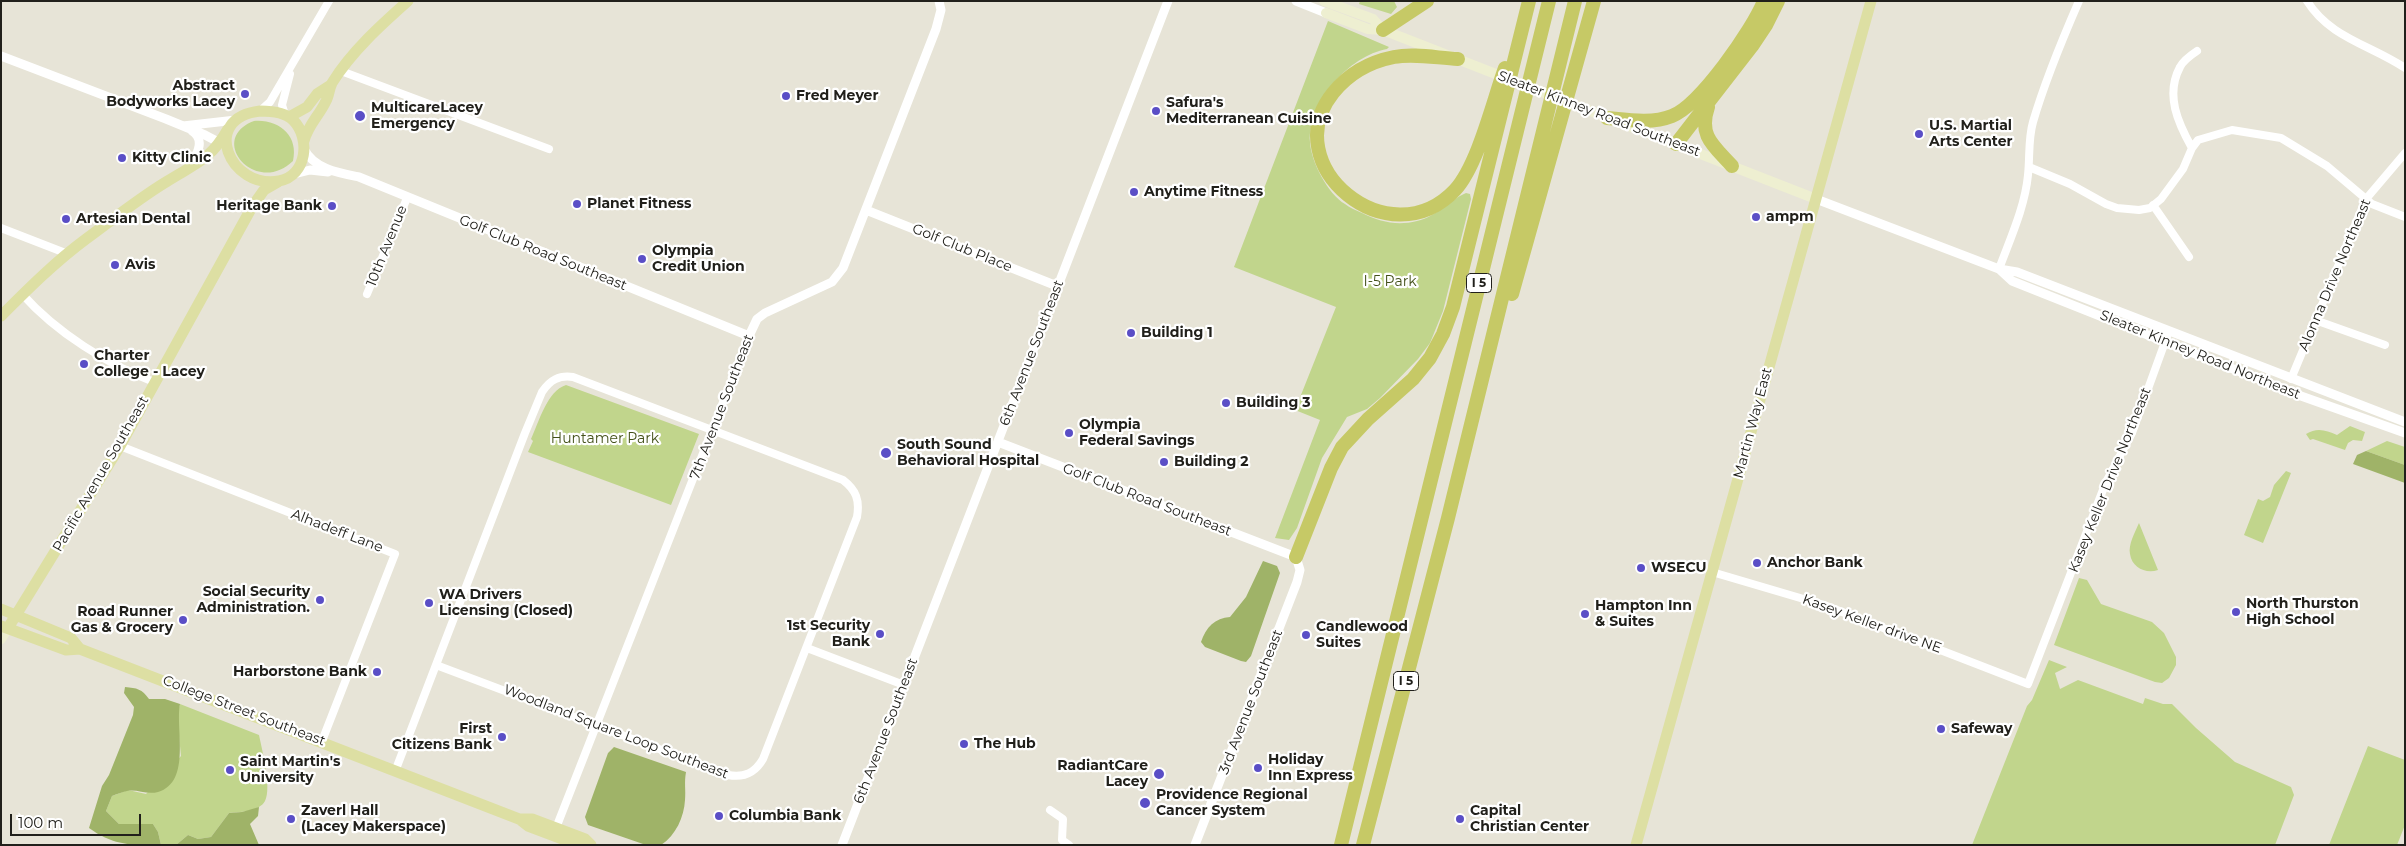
<!DOCTYPE html>
<style>
body{margin:0}
#map{position:relative;width:2406px;height:846px;overflow:hidden;background:#e7e4d7;font-family:Montserrat,sans-serif}
canvas{display:block}
.frame{position:absolute;inset:0;border:2px solid #21201b;pointer-events:none}
.scale{position:absolute;left:10px;top:814px;width:131px;height:22px;box-sizing:border-box;border:2px solid #21201b;border-top:0;padding-left:6px;font-size:15px;line-height:18px;white-space:nowrap;color:#21201b;-webkit-text-stroke:4px #fff;paint-order:stroke}
</style>
<div id="map">
<canvas width="2406" height="846"></canvas>
<div class="frame"></div>
<div class="scale">100 m</div>
</div>
<script>
const context = document.querySelector('canvas').getContext('2d');
context.lineJoin = 'round';
function paint(path, color) {
  context.fillStyle = color;
  context.fill(path, 'evenodd');
}
function strokePath(path, color, width, dash) {
  context.strokeStyle = color;
  context.lineWidth = width;
  context.lineCap = dash ? 'butt' : 'round';
  context.setLineDash(dash || []);
  context.stroke(path);
}
function write(font, color, halo, rows, align = 'center') {
  context.font = font + ' Montserrat,sans-serif';
  context.lineWidth = 4.5;
  context.setLineDash([]);
  context.textBaseline = 'middle';
  context.strokeStyle = halo;
  context.fillStyle = color;
  for (const [text, x, y, turn = 0] of rows) {
    context.save();
    context.translate(x, y);
    context.rotate((+turn || 0) * Math.PI / 180);
    context.textAlign = isNaN(turn) ? turn : align;
    if (halo) context.strokeText(text, 0, 0);
    context.fillText(text, 0, 0);
    context.restore();
  }
}
const green = new Path2D(`
 M1360,1H1394L1397,7L1391,14L1359,4Z
 M1328,21L1389,47L1387,49C1349,56 1308,102 1310,142C1311,162 1328,194 1345,204C1350,208 1356,210 1362,213C1380,222 1397,226 1417,221C1438,216 1449,200 1466,193L1470,194L1471,199L1443,311L1430,343L1418,359L1380,398L1367,409L1347,417L1322,458L1297,528L1289,540L1275,538L1320,420L1295,410L1336,307L1234,267Z
 M254,121C279,119 299,136 293,161C256,197 206,139 254,121Z
 M566,385L699,434L671,505L528,452L533,441L531,439C539,422 547,391 566,385Z
 M2350,426L2365,432L2362,441L2353,440L2348,443L2345,450L2313,439L2310,440L2306,434C2317,427 2326,430 2337,435Z
 M2387,441L2405,447V465L2366,451Z
 M2286,471L2291,473L2263,543L2244,535L2258,499L2263,501L2270,497L2274,485Z
 M2139,523L2158,570C2146,574 2132,568 2130,554C2128,545 2135,532 2139,523Z
 M2079,578L2087,580L2101,604L2152,622L2164,633L2176,657V665L2169,678L2162,683L2155,682L2054,645Z
 M2049,660L2067,667L2055,673L2060,689L2078,680L2143,704L2145,698L2163,704H2172L2196,728L2235,762L2291,787L2294,795L2275,845H1972L2027,706L2032,700Z
 M180,704L259,735C262,750 272,788 265,801C259,812 239,812 229,813L211,837L198,839L188,835L176,845H161L158,832L153,824H119L106,811L112,796L128,790L146,794L181,756L177,716Z
 M2368,746L2405,760V825L2397,845H2329Z`);
const forest = new Path2D(`
 M2366,451L2405,465V483L2353,464L2357,455Z
 M1263,561L1277,566L1280,573L1251,656L1246,662L1241,661L1205,647L1201,642C1206,627 1215,618 1230,617L1246,597Z
 M125,687C137,688 142,689 149,699H165L180,704C175,728 192,782 158,792C147,795 137,789 127,791C122,792 117,794 112,796L106,811L119,824H153L158,832L161,845C131,845 114,846 89,828L102,786L109,775L133,715L134,707L124,693Z
 M614,747L686,772C684,783 686,790 685,800C684,817 676,835 661,845H646L588,825L585,817L608,753Z
 M259,807L258,816L250,824L259,845H176L188,835L198,839L211,837L229,813L242,812Z`);
const minor = new Path2D(`
 M2307,1C2330,38 2371,45 2405,68
 M341,71L549,149
 M260,111L270,102L329,1
 M285,115L282,105L290,74
 M2192,148C2178,123 2165,95 2180,67C2183,61 2191,55 2197,51
 M2029,167L2070,184L2106,204L2117,208L2139,210L2150,208L2161,199L2183,169L2192,148L2198,140L2232,130L2281,138L2327,166L2372,204L2405,217
 M2153,205L2189,257
 M1,228L68,254
 M1999,269C2010,239 2025,207 2028,175C2030,157 2028,139 2033,122C2045,81 2062,40 2079,1
 M367,294L407,198
 M23,295C56,332 108,365 154,382
 M2315,320L2385,345
 M2291,379L2366,199L2405,153
 M120,446L395,554L322,741
 M1712,572L1824,605L2028,684L2106,482L2132,433L2169,331
 M807,648L904,685
 M396,769L525,433L542,392C550,380 559,375 573,377L843,480C856,490 860,500 857,517L763,759C755,773 744,778 728,775L436,665
 M1050,810L1063,819L1062,840L1069,845
 M556,828L749,336`);
const tertiary = new Path2D(`
 M1296,1L1326,13
 M1,56L166,119L205,135L224,145
 M183,126L236,120
 M304,149C314,169 339,173 359,177L749,336L757,319L765,313L832,282L843,268L936,29L941,10L939,1
 M190,168C195,157 207,140 192,131
 M294,174L310,170L328,172
 M1816,199L1999,269L2017,272L2405,422
 M866,210L1057,286
 M1999,269L2012,281L2301,396L2405,433
 M998,442L1296,557L1300,570L1297,582L1195,845
 M842,845L1168,1`);
const secondary = new Path2D(`
 M1324,1L1373,19L1383,30
 M1326,13L1368,29L1383,30L1816,199
 M1,639L8,628`);
const primary = new Path2D(`
 M260,111C270,111 285,112 293,120C311,138 307,176 279,181C230,190 199,118 260,111Z
 M289,117L307,107L317,94L331,85
 M304,141C308,125 319,116 326,101C329,96 329,89 332,83C351,52 381,25 408,1
 M1,316C28,289 55,262 86,239C112,220 138,199 166,182C194,164 210,161 228,129
 M1,609L71,638L80,649
 M1,626L66,650L80,649L519,819L528,826L578,845
 M8,628L120,446L252,207L264,190L278,182
 M519,819H532L585,839L591,845
 M1636,845L1871,1`);
const motorway = new Path2D(`
 M1383,30L1427,1
 M1458,59C1437,58 1414,53 1394,57C1369,62 1349,73 1333,93C1275,165 1389,260 1455,190C1478,165 1493,101 1505,68
 M1708,107C1698,136 1714,146 1732,166
 M1607,118C1628,120 1652,124 1672,116C1700,105 1753,29 1764,1
 M1676,144L1752,46L1766,25L1778,1
 M1512,294L1594,1
 M1296,557L1331,468L1342,447L1368,419L1413,379L1430,358L1443,334L1453,307L1529,1
 M1341,845L1549,1
 M1363,845L1448,518L1575,1`);
const markers = [
 [245,94,5,"#5a4ec6"],
 [786,96,5,"#5a4ec6"],
 [1156,111,5,"#5a4ec6"],
 [360,116,6,"#5a4ec6"],
 [1919,134,5,"#5a4ec6"],
 [122,158,5,"#5a4ec6"],
 [1134,192,5,"#5a4ec6"],
 [577,204,5,"#5a4ec6"],
 [332,206,5,"#5a4ec6"],
 [1756,217,5,"#5a4ec6"],
 [66,219,5,"#5a4ec6"],
 [642,259,5,"#5a4ec6"],
 [115,265,5,"#5a4ec6"],
 [1131,333,5,"#5a4ec6"],
 [84,364,5,"#5a4ec6"],
 [1226,403,5,"#5a4ec6"],
 [1069,433,5,"#5a4ec6"],
 [886,453,6,"#5a4ec6"],
 [1164,462,5,"#5a4ec6"],
 [1757,563,5,"#5a4ec6"],
 [1641,568,5,"#5a4ec6"],
 [320,600,5,"#5a4ec6"],
 [429,603,5,"#5a4ec6"],
 [2236,612,5,"#5a4ec6"],
 [1585,614,5,"#5a4ec6"],
 [183,620,5,"#5a4ec6"],
 [880,634,5,"#5a4ec6"],
 [1306,635,5,"#5a4ec6"],
 [377,672,5,"#5a4ec6"],
 [1941,729,5,"#5a4ec6"],
 [502,737,5,"#5a4ec6"],
 [964,744,5,"#5a4ec6"],
 [1258,768,5,"#5a4ec6"],
 [230,770,5,"#5a4ec6"],
 [1159,774,6,"#5a4ec6"],
 [1145,803,6,"#5a4ec6"],
 [719,816,5,"#5a4ec6"],
 [291,819,5,"#5a4ec6"],
 [1460,819,5,"#5a4ec6"]
];
const shields = [
 [1479,283,25],
 [1406,681,25]
];
const shieldNames = [
 ["I 5",1479,283],
 ["I 5",1406,681]
];
const poiNames = [
 ["Abstract",235,86,"right"],
 ["Bodyworks Lacey",235,102,"right"],
 ["Fred Meyer",796,96],
 ["Safura's",1166,103],
 ["Mediterranean Cuisine",1166,119],
 ["MulticareLacey",371,108],
 ["Emergency",371,124],
 ["U.S. Martial",1929,126],
 ["Arts Center",1929,142],
 ["Kitty Clinic",132,158],
 ["Anytime Fitness",1144,192],
 ["Planet Fitness",587,204],
 ["Heritage Bank",322,206,"right"],
 ["ampm",1766,217],
 ["Artesian Dental",76,219],
 ["Olympia",652,251],
 ["Credit Union",652,267],
 ["Avis",125,265],
 ["Building 1",1141,333],
 ["Charter",94,356],
 ["College - Lacey",94,372],
 ["Building 3",1236,403],
 ["Olympia",1079,425],
 ["Federal Savings",1079,441],
 ["South Sound",897,445],
 ["Behavioral Hospital",897,461],
 ["Building 2",1174,462],
 ["Anchor Bank",1767,563],
 ["WSECU",1651,568],
 ["Social Security",310,592,"right"],
 ["Administration.",310,608,"right"],
 ["WA Drivers",439,595],
 ["Licensing (Closed)",439,611],
 ["North Thurston",2246,604],
 ["High School",2246,620],
 ["Hampton Inn",1595,606],
 ["& Suites",1595,622],
 ["Road Runner",173,612,"right"],
 ["Gas & Grocery",173,628,"right"],
 ["1st Security",870,626,"right"],
 ["Bank",870,642,"right"],
 ["Candlewood",1316,627],
 ["Suites",1316,643],
 ["Harborstone Bank",367,672,"right"],
 ["First",492,729,"right"],
 ["Citizens Bank",492,745,"right"],
 ["Safeway",1951,729],
 ["The Hub",974,744],
 ["Holiday",1268,760],
 ["Inn Express",1268,776],
 ["Saint Martin's",240,762],
 ["University",240,778],
 ["RadiantCare",1148,766,"right"],
 ["Lacey",1148,782,"right"],
 ["Providence Regional",1156,795],
 ["Cancer System",1156,811],
 ["Zaverl Hall",301,811],
 ["(Lacey Makerspace)",301,827],
 ["Capital",1470,811],
 ["Christian Center",1470,827],
 ["Columbia Bank",729,816]
];
const streetNames = [
 ["Sleater Kinney Road Southeast",1599,114,21],
 ["10th Avenue",387,246,-68],
 ["Golf Club Place",962,248,22],
 ["Golf Club Road Southeast",543,253,22],
 ["Alonna Drive Northeast",2335,275,-67],
 ["6th Avenue Southeast",1032,353,-69],
 ["Sleater Kinney Road Northeast",2200,355,22],
 ["7th Avenue Southeast",722,407,-69],
 ["Martin Way East",1753,423,-75],
 ["Pacific Avenue Southeast",101,474,-60],
 ["Kasey Keller Drive Northeast",2110,480,-68],
 ["Golf Club Road Southeast",1147,500,21],
 ["Alhadeff Lane",337,531,21],
 ["Kasey Keller drive NE",1872,624,20],
 ["3rd Avenue Southeast",1251,702,-69],
 ["College Street Southeast",244,711,21],
 ["6th Avenue Southeast",886,731,-69],
 ["Woodland Square Loop Southeast",616,732,21]
];
const parkNames = [
 ["I-5 Park",1390,282],
 ["Huntamer Park",605,439]
];
paint(green, '#c1d58c');
paint(forest, '#9fb368');
strokePath(minor, '#fff', 8);
strokePath(tertiary, '#fff', 9);
strokePath(secondary, '#eeefd1', 10);
strokePath(primary, '#dddfa3', 11);
strokePath(motorway, '#c6c966', 14);
for (const [x, y, r, color] of markers) {
  const dot = new Path2D();
  dot.arc(x, y, r, 0, 2 * Math.PI);
  context.fillStyle = color;
  context.fill(dot);
  strokePath(dot, '#fff', 2);
}
for (const [x, y, w] of shields) {
  const box = new Path2D();
  box.roundRect(x - w / 2, y - 9.5, w, 19, 4);
  context.fillStyle = '#fff';
  context.fill(box);
  strokePath(box, '#21201b', 1);
}
write('bold 12px', '#21201b', null, shieldNames);
write('bold 14px', '#21201b', '#fff', poiNames, 'left');
write('14px', '#21201b', '#fff', streetNames);
write('14px', '#435019', '#fff', parkNames);
</script>
